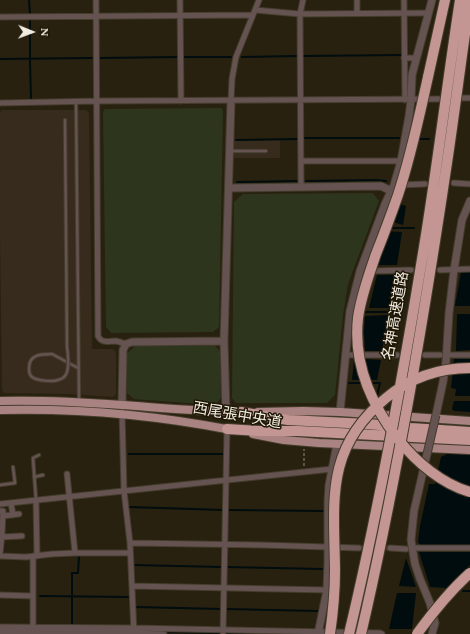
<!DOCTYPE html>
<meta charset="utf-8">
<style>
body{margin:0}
#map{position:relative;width:470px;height:634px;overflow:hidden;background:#29210f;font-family:Spectral,serif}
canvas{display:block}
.north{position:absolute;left:12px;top:12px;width:40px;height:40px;-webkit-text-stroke:3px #1f1706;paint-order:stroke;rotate:91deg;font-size:11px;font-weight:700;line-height:16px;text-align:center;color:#f1ebe0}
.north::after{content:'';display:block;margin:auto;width:14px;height:18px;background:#f1ebe0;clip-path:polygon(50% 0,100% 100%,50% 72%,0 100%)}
</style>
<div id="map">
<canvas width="470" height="634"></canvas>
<div class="north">N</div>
</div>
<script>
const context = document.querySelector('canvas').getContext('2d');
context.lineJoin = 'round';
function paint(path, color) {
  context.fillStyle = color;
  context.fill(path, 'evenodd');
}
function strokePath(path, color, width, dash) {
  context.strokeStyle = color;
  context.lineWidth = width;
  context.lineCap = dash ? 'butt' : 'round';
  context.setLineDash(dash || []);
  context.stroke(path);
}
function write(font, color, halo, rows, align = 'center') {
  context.font = font + ' Spectral,"Noto Sans JP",serif';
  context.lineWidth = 3;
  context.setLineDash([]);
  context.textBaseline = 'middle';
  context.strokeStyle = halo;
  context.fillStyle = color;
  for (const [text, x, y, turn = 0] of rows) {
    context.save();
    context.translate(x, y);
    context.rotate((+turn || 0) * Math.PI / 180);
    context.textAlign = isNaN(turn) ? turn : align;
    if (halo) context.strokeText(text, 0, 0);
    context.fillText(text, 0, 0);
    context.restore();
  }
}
const industrial = new Path2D(`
 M2,110H86L89,113L92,349H113L116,352V394L113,397L67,394L4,393L2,390L0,233V112Z
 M280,140V158H234V141Z`);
const green = new Path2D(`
 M221,108L223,110L219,327L213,332L111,333L106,327L103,112L105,109Z
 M373,193L379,201L348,284L343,315L335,395L327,403H236L232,398L234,202L243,194Z
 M214,345L220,351L221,398L215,405L134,399L127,393V354L135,346Z`);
const water = new Path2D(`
 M394,202L406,206L403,225L387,220Z
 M381,231L402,232L397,265H376Z
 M461,272H470V306H455Z
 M377,275H395L389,308H369Z
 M457,314H470V350L456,351Z
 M388,315L382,351H365L364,331L365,316Z
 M365,359L381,360L377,380H352L354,360Z
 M454,359H470V396H455L456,389L451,388Z
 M454,401H470V412L454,411L452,409Z
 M449,453L470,455V545L421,546L418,542L420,526L429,484H435L441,457Z
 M419,552H470V565L446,588L430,587Z
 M406,558L416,587L399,586Z
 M397,593H416L412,629H389Z`);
const stream = new Path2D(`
 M29,0L30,14
 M30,19V59
 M302,56L402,55
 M183,57H231
 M242,57L298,56
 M99,58L178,57
 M0,59L92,58
 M30,60L31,100
 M303,138H399
 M418,139H429
 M236,140L299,139
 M306,181L376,180L386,181
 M463,181H467
 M237,182L298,181
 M390,228H414
 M364,312H400
 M349,383H363
 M369,383H380L377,396
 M129,454H224
 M129,507L223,510
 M229,510L323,511
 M133,565L222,567
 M226,567L322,569
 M463,591H470
 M40,596L128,597
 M135,607L221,609
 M226,609L318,611
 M74,625H72V573H78L79,556
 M162,632L221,633
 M225,633L296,634`);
const minorTunnel = new Path2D(`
 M359,548H390`);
const path = new Path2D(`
 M304,466V449`);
const service = new Path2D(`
 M76,101L79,400
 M65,120L67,347
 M230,151H266
 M52,354L78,368
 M34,477L43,475
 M0,485L15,483L13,467
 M36,500L33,458L39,455`);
const minor = new Path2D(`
 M96,0L98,336C102,344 109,341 116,341C120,342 123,343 126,344
 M180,0L181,101
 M404,0L405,100
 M255,10L300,14L429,13
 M357,13V0
 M0,17L252,15
 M404,58H416
 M463,98H470
 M231,101L232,79L236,57L259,0
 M0,103L97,101L439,99
 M301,161H401
 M454,183L470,184
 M400,185L425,184
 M301,187L300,14L303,0
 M440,270L470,269
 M370,271L411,270
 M345,355H397
 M425,355H440
 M451,355H470
 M122,412L124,491L130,543L134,634
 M67,474L75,553
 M36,500L37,556
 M11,503L13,515
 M0,504L332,469
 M0,511H3L2,534L0,554
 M3,516L19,514
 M2,537L22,536
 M130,543L262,545L359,548
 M390,548L406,549
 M417,548H470
 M0,556L26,557L52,554L75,553H130
 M132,586L327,590
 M0,595L33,596
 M0,627L133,628L380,633L382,634
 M33,629V556
 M0,632L133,633L164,634
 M223,634L227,429`);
const tertiary = new Path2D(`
 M229,188L381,186L391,191
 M122,405L123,350L126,344L132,342L224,341
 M226,412L224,341L231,101
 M340,412L350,311L360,271L385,204L394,185L401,161L409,116L411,100L412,75L432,0
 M436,415L443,382L446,362L449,313L454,270L462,220L470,201
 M427,454L414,511L411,540L415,564L420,579L430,603L435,623L432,634
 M318,634L327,590L328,562V501L329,485L337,444`);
const primary = new Path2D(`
 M0,401C41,400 81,402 122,405C164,408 205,412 247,412
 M0,410C78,408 155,415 232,430
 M258,412L303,411L340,412L470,421
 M253,434L284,440L319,443L470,450`);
const motorway = new Path2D(`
 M428,77L445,0
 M241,412L288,420L368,424L411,428L470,432
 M227,429L259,431H298L470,440`);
const serviceBridge = new Path2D(`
 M52,354C42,354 29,354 29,368C29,371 29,374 31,376C35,381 53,382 58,380C62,379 66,376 67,372C69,366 68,353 67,347`);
const tertiaryBridge = new Path2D(`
 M427,454L436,415`);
const motorwayBridge = new Path2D(`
 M428,77C419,117 411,156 398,195C391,215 384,234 376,254C369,275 361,296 358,318C353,363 371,404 398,439C416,462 442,484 470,492
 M330,634C333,613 335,592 335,570C334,500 325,448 386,398C410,378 439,368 470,368
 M349,634C379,508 402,381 423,253C437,169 447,84 460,0
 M361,634C396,483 422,330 445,176C454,118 461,59 470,0
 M417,634C433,612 450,591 470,573`);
const streetNames = [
 ["名神高速道路",397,316,-80],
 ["西尾張中央道",237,417,10]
];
paint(industrial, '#362b1c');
paint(green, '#2d361d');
paint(water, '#000c0e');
strokePath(stream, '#000c0e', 2);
strokePath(minorTunnel, '#473f2e', 5, [5, 2.5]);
strokePath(service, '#453d2c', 4.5);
strokePath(minor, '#453d2c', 7);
strokePath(tertiary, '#453d2c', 9);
strokePath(primary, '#453d2c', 10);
strokePath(motorway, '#453d2c', 12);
strokePath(path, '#90897b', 1, [3, 2]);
strokePath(service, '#655352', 2.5);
strokePath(minor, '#655352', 5);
strokePath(tertiary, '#655352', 7);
strokePath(primary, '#a98381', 8);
strokePath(motorway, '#c39693', 10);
strokePath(serviceBridge, '#453d2c', 4.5, []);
strokePath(tertiaryBridge, '#453d2c', 9, []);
strokePath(motorwayBridge, '#453d2c', 12, []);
strokePath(serviceBridge, '#655352', 2.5);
strokePath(tertiaryBridge, '#655352', 7);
strokePath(motorwayBridge, '#c39693', 10);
write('15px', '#f1ebe0', '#1f1706', streetNames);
</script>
